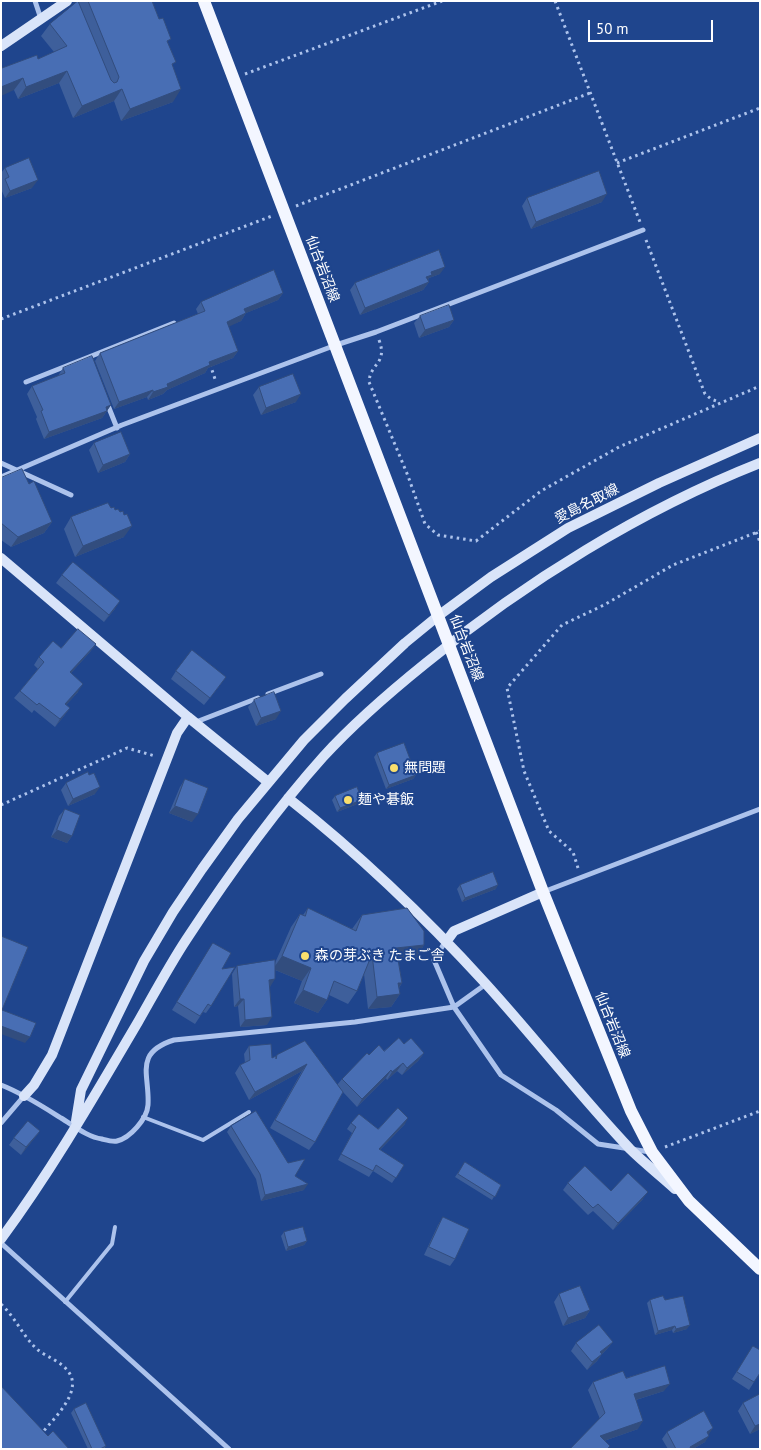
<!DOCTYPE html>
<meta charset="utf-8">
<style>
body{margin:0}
#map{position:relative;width:761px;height:1450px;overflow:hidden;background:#1f458d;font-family:"PT Sans",sans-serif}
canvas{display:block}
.frame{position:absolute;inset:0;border:2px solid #fff;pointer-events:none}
.scale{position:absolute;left:588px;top:20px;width:125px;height:22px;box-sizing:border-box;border:2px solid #fff;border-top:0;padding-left:6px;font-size:15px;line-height:18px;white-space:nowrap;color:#fff;-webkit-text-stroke:4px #1f458d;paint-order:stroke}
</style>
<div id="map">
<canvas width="761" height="1450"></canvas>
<div class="frame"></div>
<div class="scale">50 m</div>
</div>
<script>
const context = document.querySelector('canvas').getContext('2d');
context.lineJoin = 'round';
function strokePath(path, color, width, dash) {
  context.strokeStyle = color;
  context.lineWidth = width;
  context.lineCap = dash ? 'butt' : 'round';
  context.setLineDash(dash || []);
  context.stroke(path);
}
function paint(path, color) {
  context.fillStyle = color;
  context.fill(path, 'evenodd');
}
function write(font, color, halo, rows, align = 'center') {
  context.font = font + ' "PT Sans","Noto Sans JP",sans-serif';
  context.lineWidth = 4;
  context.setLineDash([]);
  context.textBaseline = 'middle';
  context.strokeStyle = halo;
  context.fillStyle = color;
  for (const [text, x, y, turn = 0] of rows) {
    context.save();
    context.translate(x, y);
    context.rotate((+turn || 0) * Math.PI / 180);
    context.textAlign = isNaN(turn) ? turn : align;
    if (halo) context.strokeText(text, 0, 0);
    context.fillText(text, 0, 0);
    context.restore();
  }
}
const path = new Path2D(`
 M555,1L640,222
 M245,74L442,1
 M617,163L760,108
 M296,206L590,93
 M646,240L705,394L711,399L719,402
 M1,319L272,216
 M379,340C388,364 370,363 369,382L408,476L425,524L438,535L476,541L541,491L619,447L760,386
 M210,364L215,379
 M756,532L760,542
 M1,805L127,748L155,756
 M578,868L573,852L549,831L524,771L507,688L562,625L604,605L673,565L760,531
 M665,1147L760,1111
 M1,1304C16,1318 23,1337 38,1350C47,1357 60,1361 67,1370C85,1390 54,1418 42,1433`);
const lane = new Path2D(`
 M143,1117L203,1140L249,1112
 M65,1302L112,1244L115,1227`);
const street = new Path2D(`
 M35,1L41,19
 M89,357L174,323
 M26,382L89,357L91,362
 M107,403L117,428
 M1,463L71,495
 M1,477L122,425L336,345L376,332L643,230
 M268,694L321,674
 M196,722L258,698
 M543,892L760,809
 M445,942L434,960L454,1007L501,1075L556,1110L598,1144L650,1152
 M1,1085C22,1093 42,1106 61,1118C73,1125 87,1137 102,1139C106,1140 113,1142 117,1141C130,1138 147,1119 148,1105C150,1075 133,1053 174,1040L355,1022L454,1007L486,984
 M1,1123L24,1096
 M1,1243L229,1449`);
const secondary = new Path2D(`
 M1,46L67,1
 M1,558L188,717L268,782
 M288,798C359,854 425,917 486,984C535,1038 580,1096 630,1149C644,1163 661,1176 675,1189
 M446,942L454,931L543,892
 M24,1096L34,1085L52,1055L177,733L188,717
 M76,1121L81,1090L144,961L173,912L202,869L238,819L304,740L345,699L405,643L438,616L491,577L568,528L659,483L760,438
 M1,1239C52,1170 95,1095 138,1022C154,994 169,966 186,940C228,876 272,814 323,757C354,723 390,692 426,663C525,582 641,510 760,463`);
const primary = new Path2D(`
 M204,1L543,892L631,1111L652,1152L689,1201L760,1269`);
const wall = new Path2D(`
 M79,1H152L168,43L173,67V102L121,121L114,101L73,118L59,83L18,99L14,90L2,68L38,59L54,52L41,36L50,24Z
 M5,168L32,188L5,198L1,189V184L2,183L1,179V173Z
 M527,198L602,202L531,229L522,206Z
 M440,274L429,278L428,280L429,282L423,290L360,315L350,290L355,283Z
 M283,293L278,300L246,313L241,321L228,326L238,351L233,358L208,368L205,373L167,390L163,394L148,400L147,397L114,409L95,361L100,353L198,314L196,309L201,302Z
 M420,316L454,320L449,327L419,338L414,323Z
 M63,368L111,405L102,418L44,439L36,419L37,417L27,394L32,386L58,376Z
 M259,387L296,402L261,415L253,395Z
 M94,443L130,454L125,462L98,473L89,450Z
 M1,478L29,484L52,522L44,533L11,547L1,540Z
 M111,508L120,512L124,537L75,557L64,529L71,517Z
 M62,575L115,609L104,622L56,583Z
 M96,644L90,652L71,673L78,692L66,705L70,708L64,716L55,727L34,710L32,713L14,698L20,691L38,669L34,665L39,657L61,648Z
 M176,671L221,684L204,705L171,679Z
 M254,700L276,719L256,726L248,707Z
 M377,753L416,775L413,779L386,789L374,757Z
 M185,779L192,822L169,813L180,787Z
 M66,783L95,794L68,806L61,790Z
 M335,796L362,800L360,803L337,812L332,800Z
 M65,809L72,836L67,843L51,837L59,816Z
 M460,885L496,889L462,902L457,889Z
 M308,908L352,929L362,915L424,945L416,958L398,959L402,983L399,988L400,994L391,1007L368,1009L364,974L357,991L348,1004L329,995L327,1000L318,1013L294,1003L302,981L275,970L270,987L267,1025L240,1027L238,1006L234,1007L232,974L237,966L275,963L291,927L300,914L303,915Z
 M213,943L222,969L211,1006L206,1013L203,1012L195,1024L172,1010Z
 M305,1041L337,1085L342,1079L369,1055L384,1051L404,1044L424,1053L418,1061L402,1075L397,1071L387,1080L386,1078L357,1107L343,1092L315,1142L309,1150L270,1128L302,1071L249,1100L235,1073L240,1065L245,1063L244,1054L249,1046L272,1058L276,1057L277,1055Z
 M351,1123L378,1129L405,1124L380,1150L404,1165L392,1183L373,1171L369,1177L338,1160L352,1133L347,1129Z
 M231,1126L288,1163L304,1190L261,1201L256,1179L227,1132Z
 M40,1131L21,1155L9,1145L14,1138Z
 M465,1162L501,1185L492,1200L455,1177Z
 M568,1183L611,1191L643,1199L613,1230L593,1211L588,1215L563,1190Z
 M443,1217L455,1259L450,1266L424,1255L438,1225Z
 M284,1232L307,1241L304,1245L286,1251L281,1236Z
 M559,1294L590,1310L585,1318L563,1326L554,1302Z
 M650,1300H665L687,1329L673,1333L672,1330L655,1335L647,1303Z
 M613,1342L607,1349L602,1354L597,1361L587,1370L571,1351L576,1343Z
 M753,1346L754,1382L749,1390L732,1379Z
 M626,1378L664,1391L636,1400L638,1429L604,1441L570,1449L600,1419L588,1390L593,1382Z
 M743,1403L760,1429L750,1434L738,1411Z
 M74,1409L106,1446L104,1449H88L71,1413Z
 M667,1432L708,1435L705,1442L693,1449H668L662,1439Z`);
const shadedWall = new Path2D(`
 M67,71L59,83L18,99L26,87Z
 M23,78L14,90L1,96V87Z
 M122,89L114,101L73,118L82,106Z
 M181,89L173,102L121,121L130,109Z
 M38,180L32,188L5,198L10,191Z
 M607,194L602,202L531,229L536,222Z
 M445,267L440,274L429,278L426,282L421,284L431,272Z
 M429,282L423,290L360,315L365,308Z
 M283,293L278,300L239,316L244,309Z
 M246,313L241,321L222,330L227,322Z
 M454,320L449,327L419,338L425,330Z
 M238,351L233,358L208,368L205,373L167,390L163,394L148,400L153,392L167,384L209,362Z
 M153,390L147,397L114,409L119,402Z
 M301,394L296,402L261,415L266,408Z
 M111,405L102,418L44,439L49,432Z
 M130,454L125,462L98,473L103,465Z
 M52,522L44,533L11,547L18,537Z
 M132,526L124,537L75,557L83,546Z
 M120,601L115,609L104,622L109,615Z
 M96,644L90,652L65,680L70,672Z
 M83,684L78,692L60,712L65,704Z
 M70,708L64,716L55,727L60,719Z
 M281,711L276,719L256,726L261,718Z
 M416,775L413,779L386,789L389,785Z
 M100,787L95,794L68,806L73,799Z
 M362,800L360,803L337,812L340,808Z
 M175,806L198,814L192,822L169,813Z
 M57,830L72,836L67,843L51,837Z
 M498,885L496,889L462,902L465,898Z
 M424,945L416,958L388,960L396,948Z
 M282,956L311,968L302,981L273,969Z
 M275,979L270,987L269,980Z
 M398,983H402L394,995L400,994L391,1007L368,1009L377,997Z
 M303,990L327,1000L318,1013L294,1003Z
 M240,999H244L238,1006L234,1007Z
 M272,1017L267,1025L240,1027L245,1020Z
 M1,1026L30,1037L25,1043L1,1034Z
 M424,1053L418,1061L402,1075L407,1068Z
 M403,1063L397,1071L387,1080L392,1072Z
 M307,1064L302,1071L249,1100L255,1092Z
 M391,1070L386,1078L357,1107L362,1099Z
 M408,1118L405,1124L375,1155L379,1149Z
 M40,1131L35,1138L21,1155L26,1147Z
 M308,1184L304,1190L261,1201L265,1195Z
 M648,1192L643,1199L613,1230L618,1223Z
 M307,1241L304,1245L286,1251L288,1247Z
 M590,1310L585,1318L563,1326L568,1318Z
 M690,1325L687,1329L673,1333L676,1329Z
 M675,1326L672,1330L655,1335L658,1331Z
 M613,1342L607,1349L602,1354L597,1361L587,1370L600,1352Z
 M670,1384L664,1391L629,1402L634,1394Z
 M643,1421L638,1429L595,1444L600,1436Z
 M760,1424V1429L750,1434L755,1426Z
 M713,1428L709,1434L702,1438L707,1432Z
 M709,1436L705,1442L693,1449H688L690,1447Z`);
const building = new Path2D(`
 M78,1L111,80L114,83L117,82L119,77L88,1H152L159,19L163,18L171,39L167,41L176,62L172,64L181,89L130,109L122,89L82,106L67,71L26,87L23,78L1,87V66L2,68L37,55L38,59L67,46L50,24Z
 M29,158L38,180L10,191L5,179L9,177L5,168Z
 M599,171L607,194L536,222L527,198Z
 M439,250L445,267L431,272L432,275L426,277L429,282L365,308L355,283Z
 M274,270L283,293L244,309L246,313L227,322L238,351L209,362L210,365L167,384L168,387L153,392V390L119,402L100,353L205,311L201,302Z
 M449,305L454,320L425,330L420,316Z
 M92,356L111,405L106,407L107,411L49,432L41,411L43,410L32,386L65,373L63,368Z
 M293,374L301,394L266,408L259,387Z
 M121,432L130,454L103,465L94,443Z
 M22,469L29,484L34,481L52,522L18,537L1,523V478Z
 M108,503L111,508L114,507L115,510L118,509L120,512L123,511L124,515L127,514L132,526L83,546L71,517Z
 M73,562L120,601L109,615L62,575Z
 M78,629L96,644L70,672L83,684L65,704L70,708L60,719L39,703L37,705L20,691L44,662L39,657L53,641L61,648Z
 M192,650L226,677L210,698L176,671Z
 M274,692L281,711L261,718L254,700Z
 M404,743L416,775L389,785L377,753Z
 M88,772L89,775L94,773L100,787L73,799L66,783Z
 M185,779L208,788L198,814L175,806Z
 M357,787L362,800L340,808L335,796Z
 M65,809L80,815L72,836L57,830Z
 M493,872L498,885L465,898L460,885Z
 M308,908L356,931L362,915L407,908L424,931V945L396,948L402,983H398L400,994L377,997L372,954L357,991L334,981L327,1000L303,990L311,968L282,956L300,914L305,916Z
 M1,936L28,947L2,1010L36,1023L30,1037L1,1026Z
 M213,943L231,953L222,969L235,967L211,1006L208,1004L200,1016L177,1002Z
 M275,960V979L269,980L272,1017L245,1020L244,999H240L237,966Z
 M399,1038L404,1044L411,1038L424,1053L407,1068L403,1063L392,1072L391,1070L362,1099L342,1079L367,1053L369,1055L379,1045L384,1051Z
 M305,1041L343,1092L315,1142L275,1120L307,1064L255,1092L240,1065L250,1060L249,1046L271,1044L272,1058L276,1056V1059L277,1055Z
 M398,1108L408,1118L379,1149L404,1165L396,1178L376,1165L373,1171L341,1154L356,1127L351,1123L359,1114L378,1129Z
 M256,1111L288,1163L305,1159L295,1176L308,1184L265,1195L260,1174L231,1126Z
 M28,1121L40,1131L26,1147L14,1138Z
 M465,1162L501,1185L495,1197L458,1174Z
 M585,1166L611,1191L628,1173L648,1192L618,1223L598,1204L593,1208L568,1183Z
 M443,1217L469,1229L455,1259L429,1247Z
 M303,1227L307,1241L288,1247L284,1232Z
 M580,1286L590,1310L568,1318L559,1294Z
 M663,1296L665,1300L683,1296L690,1325L676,1329L675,1326L658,1331L650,1300Z
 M599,1325L613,1342L600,1352L602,1354L592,1362L576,1343Z
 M753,1346L760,1350V1373L754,1382L737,1372Z
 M665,1366L670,1384L634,1394L643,1421L600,1436L610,1446L607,1449H570L605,1413L593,1382L623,1371L626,1378Z
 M1,1386L48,1436L53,1431L69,1449H1Z
 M760,1394V1424L755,1426L743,1403Z
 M86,1403L106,1446L100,1449H92L74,1409Z
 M704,1411L713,1428L707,1432L709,1436L690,1447L691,1449H676L667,1432Z`);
const markers = [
 [394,768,5,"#fadf6d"],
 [348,800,5,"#fadf6d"],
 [305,956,5,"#fadf6d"]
];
const streetNames = [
 ["仙台岩沼線",322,269,69],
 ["愛島名取線",587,504,-27],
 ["仙台岩沼線",466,648,69],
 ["仙台岩沼線",612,1025,68]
];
const poiNames = [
 ["無問題",404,768],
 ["麺や碁飯",358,800],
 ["森の芽ぶき たまご舎",315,956]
];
strokePath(path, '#adc3ec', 3, [2.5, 4]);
strokePath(lane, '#adc3ec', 4);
strokePath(street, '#adc3ec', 5);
strokePath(secondary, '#d9e4f9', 10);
strokePath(primary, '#f3f6ff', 12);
paint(wall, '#3e5f9b');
paint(shadedWall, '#324d7e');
paint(building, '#486eb4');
strokePath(building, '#324d7e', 1);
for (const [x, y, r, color] of markers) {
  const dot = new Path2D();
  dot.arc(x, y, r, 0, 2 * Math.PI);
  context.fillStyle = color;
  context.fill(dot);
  strokePath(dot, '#1f458d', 2);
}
write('14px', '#fff', '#1f458d', streetNames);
write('14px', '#fff', '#1f458d', poiNames, 'left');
</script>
